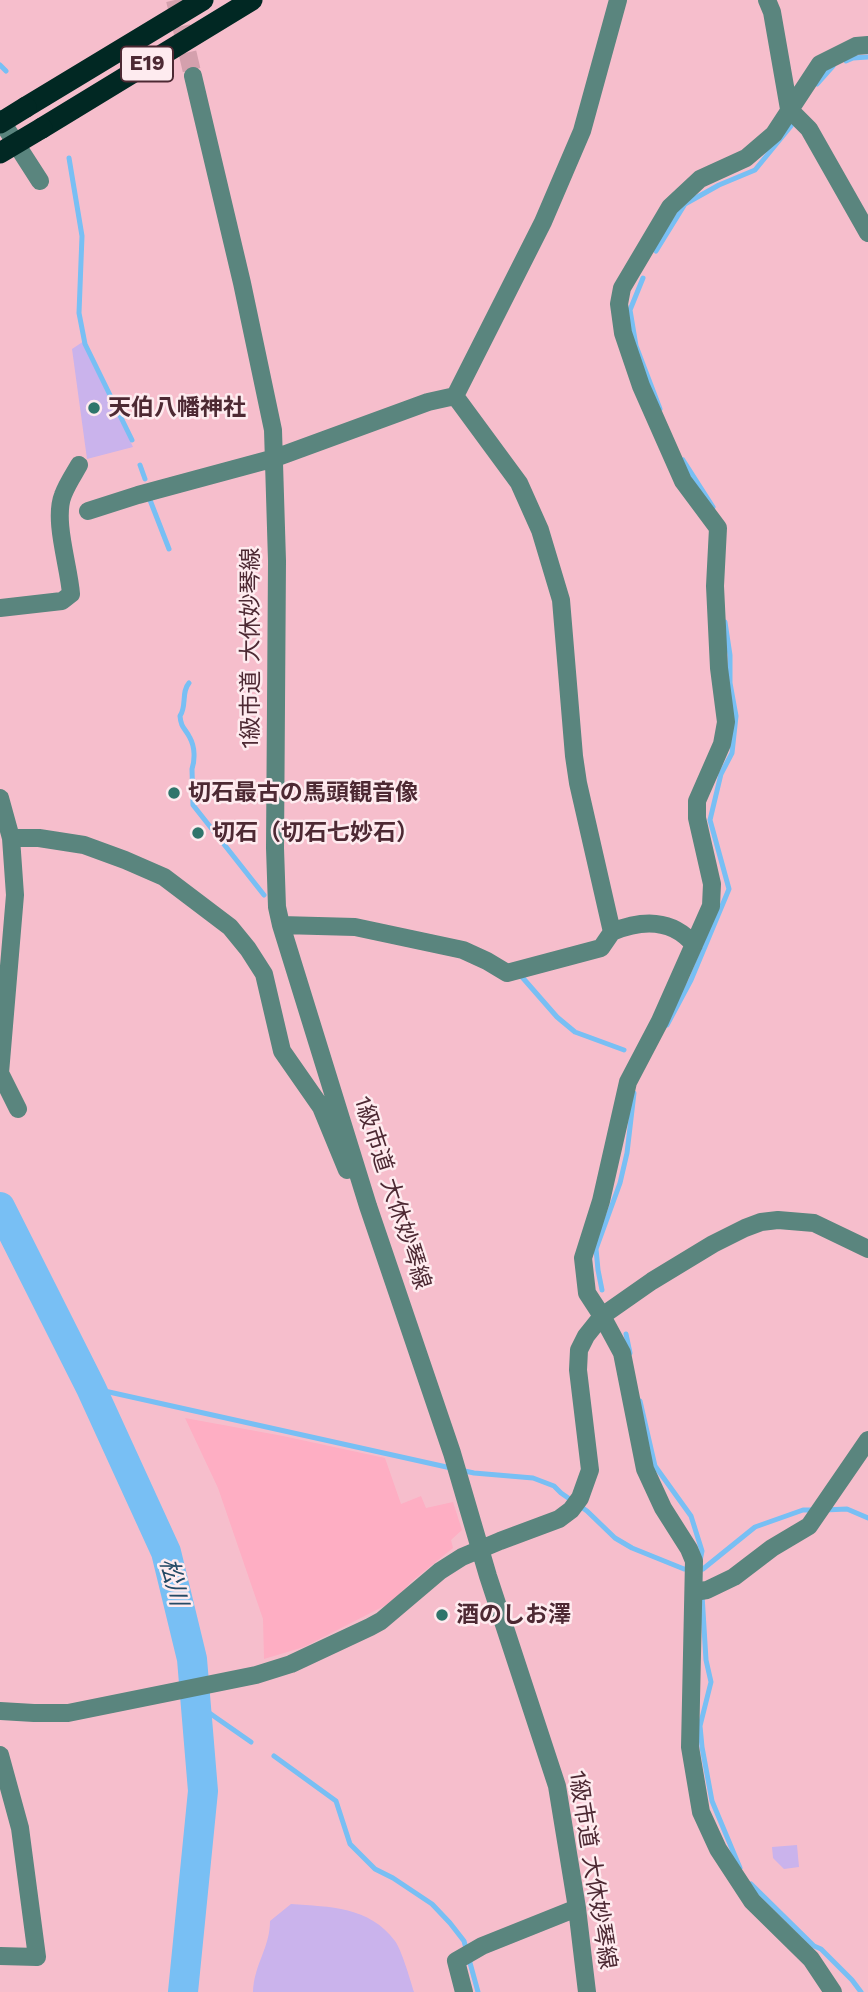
<!DOCTYPE html>
<meta charset="utf-8">
<style>
body{margin:0}
canvas{display:block;background:#f6becc}
</style>
<canvas width="868" height="1992"></canvas>
<script>
const context = document.querySelector('canvas').getContext('2d');
context.lineJoin = 'round';
function paint(path, color) {
  context.fillStyle = color;
  context.fill(path, 'evenodd');
}
function strokePath(path, color, width, dash) {
  context.strokeStyle = color;
  context.lineWidth = width;
  context.lineCap = dash ? 'butt' : 'round';
  context.setLineDash(dash || []);
  context.stroke(path);
}
function write(font, color, halo, rows, align = 'center') {
  context.font = font + ' "Work Sans","Noto Sans JP",sans-serif';
  context.lineWidth = 5;
  context.setLineDash([]);
  context.textBaseline = 'middle';
  context.strokeStyle = halo;
  context.fillStyle = color;
  for (const [text, x, y, turn = 0] of rows) {
    context.save();
    context.translate(x, y);
    context.rotate((+turn || 0) * Math.PI / 180);
    context.textAlign = isNaN(turn) ? turn : align;
    if (halo) context.strokeText(text, 0, 0);
    context.fillText(text, 0, 0);
    context.restore();
  }
}
const built = new Path2D(`
 M185,1418L283,1436L385,1458L401,1504L421,1496L426,1508L453,1502L462,1530L451,1540L453,1548L411,1582L392,1602L304,1647L264,1659L263,1619L218,1488Z`);
const green = new Path2D(`
 M84,341L133,447L87,459L72,349Z
 M797,1845L799,1867L784,1869L773,1858L772,1847Z
 M291,1904C330,1907 369,1906 395,1941C402,1951 410,1979 414,1992H253C254,1964 270,1948 270,1921Z`);
const stream = new Path2D(`
 M846,61L853,58L868,57
 M0,65L6,71
 M817,84L833,66
 M69,158L82,236L79,313L85,344L132,440
 M656,251L685,204L719,185L755,170L791,126
 M643,278L630,310L636,346L660,409
 M683,460L713,507
 M140,465L145,479
 M150,500L169,549
 M189,683C181,692 187,706 180,716C181,728 185,728 190,738C195,747 195,760 192,769L193,805L264,895
 M522,977L557,1017L575,1032L624,1050
 M667,1025L691,980L729,889L710,820L721,774L732,753L736,716L730,683V655L725,622
 M602,1290L598,1270L596,1249L620,1183L627,1153L634,1093
 M626,1334L630,1353
 M91,1388L451,1468
 M640,1401L655,1466L691,1516L702,1551L700,1561
 M460,1470L474,1473L533,1478L554,1486L561,1493L587,1511L615,1538L632,1548L684,1569H692
 M824,1510L847,1509L868,1518
 M703,1569L755,1527L803,1510H814
 M702,1595L706,1660L711,1682L700,1726L702,1747L712,1801L740,1868
 M195,1703L251,1742
 M274,1756L336,1801L350,1844L375,1869L393,1878L432,1904L450,1923L464,1941L478,1992
 M751,1884L814,1946L821,1949L852,1980L861,1992`);
const river = new Path2D(`
 M0,1207L91,1388L166,1552L192,1659L203,1791L183,1992`);
const minorTunnel = new Path2D(`
 M175,0L193,76`);
const minor = new Path2D(`
 M767,0L772,12L789,109L809,129L868,233
 M193,76L242,283L273,430L277,561L275,848L277,907L281,925L368,1206L452,1453L488,1576L557,1786L577,1908L587,1992
 M0,119L40,181
 M455,396L543,222L582,131L618,0
 M88,511L138,495L275,458L428,402L455,396
 M0,608L62,601L71,594C69,566 53,520 63,495C67,484 74,474 79,465
 M0,798L11,838L15,895L0,1073L18,1109
 M11,838H39L84,845L125,860L164,877L230,927L248,949L264,974L282,1051L321,1107L347,1170
 M281,925L355,927L463,950L487,961L507,973L601,948L612,932L578,783L574,756L561,600L540,530L519,483L455,396
 M612,932C641,920 672,918 694,945
 M694,1592L707,1590L734,1577L772,1548L809,1526L868,1440
 M0,1711L34,1713H68L256,1675L291,1664L370,1627L381,1621L440,1571L462,1557L500,1541L559,1519L571,1510L580,1498L590,1470L578,1370L579,1350L586,1336L602,1316L652,1281L713,1244L745,1228L761,1222L778,1220L814,1223L868,1249
 M0,1755L20,1828L37,1957L0,1956
 M464,1992L456,1961L482,1946L577,1908
 M833,1992L811,1959L752,1901L718,1849L701,1812L690,1747L694,1561L689,1549L663,1508L645,1469L622,1353L602,1316L587,1293L583,1258L601,1201L628,1082L660,1021L711,906L712,884L697,818V801L722,744L726,722L719,668L715,586L718,528L683,481L641,386L623,333L619,304L622,288L670,207L700,179L746,158L774,134L820,64L856,46L868,45`);
const highway = new Path2D(`
 M26,107L203,0
 M42,128L252,0`);
const highwayBridge = new Path2D(`
 M0,123L26,107
 M0,153L42,128`);
const markers = [
 [94,408,7,"#2f756b"],
 [174,793,7,"#2f756b"],
 [198,833,7,"#2f756b"],
 [442,1615,7,"#2f756b"]
];
const shields = [
 [147,64,52]
];
const shieldNames = [
 ["E19",147,64]
];
const poiNames = [
 ["天伯八幡神社",108,408],
 ["切石最古の馬頭観音像",188,793],
 ["切石（切石七妙石）",212,833],
 ["酒のしお澤",456,1615]
];
const streetNames = [
 ["1級市道 大休妙琴線",251,648,-90],
 ["1級市道 大休妙琴線",392,1193,72],
 ["1級市道 大休妙琴線",592,1870,81]
];
const waterNames = [
 ["松川",173,1582,76]
];
paint(built, '#feaec3');
paint(green, '#cab3ec');
strokePath(stream, '#78bff4', 5);
strokePath(river, '#78bff4', 30);
strokePath(minorTunnel, '#d4a0ad', 18, [18, 9]);
strokePath(minor, '#5a857e', 18);
strokePath(highway, '#012823', 21);
strokePath(highwayBridge, '#012823', 21);
for (const [x, y, r, color] of markers) {
  const dot = new Path2D();
  dot.arc(x, y, r, 0, 2 * Math.PI);
  context.fillStyle = color;
  context.fill(dot);
  strokePath(dot, '#feebef', 2.5);
}
for (const [x, y, w] of shields) {
  const box = new Path2D();
  box.roundRect(x - w / 2, y - 17.5, w, 35, 5);
  context.fillStyle = '#feebef';
  context.fill(box);
  strokePath(box, '#4d2933', 2);
}
write('bold 21px', '#4d2933', null, shieldNames);
write('bold 23px', '#4d2933', '#feebef', poiNames, 'left');
write('23px', '#4d2933', '#feebef', streetNames);
write('italic 24px', '#244a66', '#feebef', waterNames);
</script>
